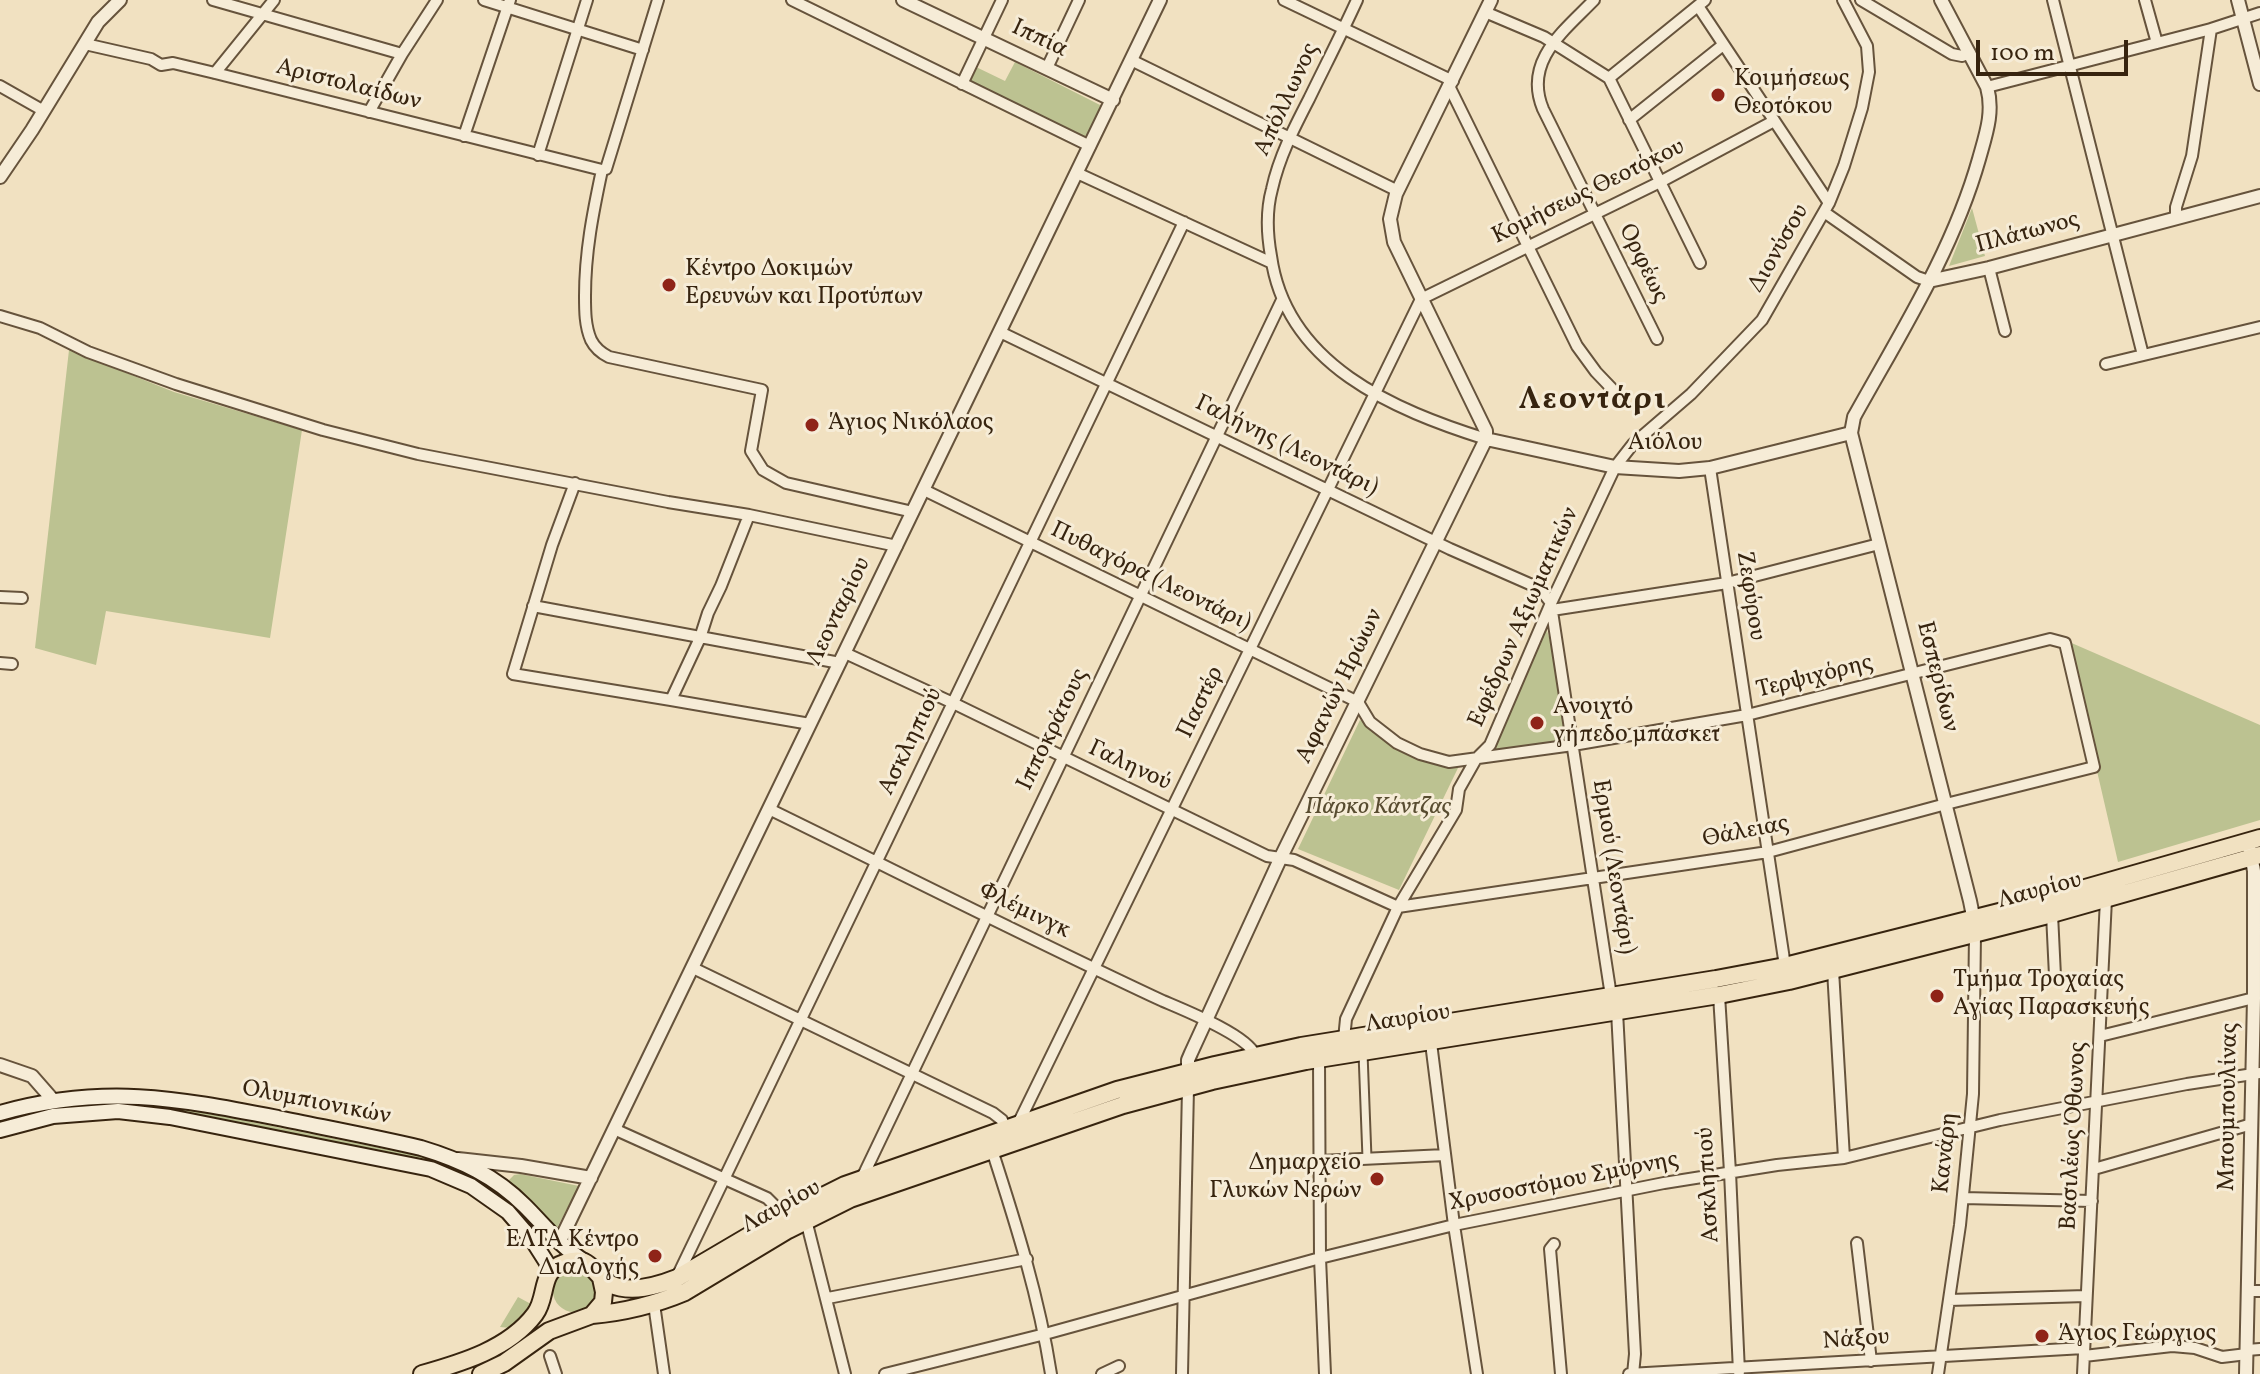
<!DOCTYPE html>
<meta charset="utf-8">
<style>
body{margin:0}
#map{position:relative;width:2260px;height:1374px;overflow:hidden;background:#f1e1c1;font-family:Vollkorn,serif}
canvas{display:block}
.scale{position:absolute;left:1976px;top:40px;width:152px;height:36px;box-sizing:border-box;border:4px solid #37240f;border-top:0;padding-left:10px;font-size:24px;line-height:28px;white-space:nowrap;color:#37240f;-webkit-text-stroke:6px #f6ecd7;paint-order:stroke}
</style>
<div id="map">
<canvas width="2260" height="1374"></canvas>
<div class="scale">100 m</div>
</div>
<script>
const context = document.querySelector('canvas').getContext('2d');
context.lineJoin = 'round';
function paint(path, color) {
  context.fillStyle = color;
  context.fill(path, 'evenodd');
}
function strokePath(path, color, width, dash) {
  context.strokeStyle = color;
  context.lineWidth = width;
  context.lineCap = dash ? 'butt' : 'round';
  context.setLineDash(dash || []);
  context.stroke(path);
}
function write(font, color, halo, rows, align = 'center') {
  context.font = font + ' Vollkorn,serif';
  context.lineWidth = 6;
  context.setLineDash([]);
  context.textBaseline = 'middle';
  context.strokeStyle = halo;
  context.fillStyle = color;
  for (const [text, x, y, turn = 0] of rows) {
    context.save();
    context.translate(x, y);
    context.rotate((+turn || 0) * Math.PI / 180);
    context.textAlign = isNaN(turn) ? turn : align;
    if (halo) context.strokeText(text, 0, 0);
    context.fillText(text, 0, 0);
    context.restore();
  }
}
const green = new Path2D(`
 M1015,62L1102,106L1080,146L962,91L974,66L1005,81Z
 M1972,208L1985,256L1949,266Z
 M69,350L174,392L302,430L270,638L106,611L96,665L35,648Z
 M1546,628L1557,660L1569,739L1481,752Z
 M2067,641L2260,725V820L2118,862Z
 M1360,720L1458,768L1399,890L1298,849Z
 M106,1103L163,1104L415,1155L448,1164L486,1184L488,1189L181,1113L0,1126V1121C35,1110 70,1105 106,1103Z
 M520,1174L579,1186L557,1228L532,1201L509,1183V1180L514,1175Z
 M553 1291a21 21 0 1 1 42 0a21 21 0 1 1-42 0Z
 M518,1297L531,1304L510,1328L500,1327Z`);
const pedestrian = new Path2D(`
 M1363,1053L1367,1158`);
const minor = new Path2D(`
 M213,0L402,54
 M484,0L643,50
 M658,0L606,169L602,170C593,212 585,252 585,296C585,311 585,326 591,340C595,348 601,353 609,357L762,390L751,451L763,470L786,483L913,512
 M792,0L1090,146
 M1284,0L1453,81
 M1357,0C1342,33 1325,66 1309,99C1294,128 1279,157 1272,189C1266,211 1267,234 1271,256C1286,365 1394,410 1486,439
 M1594,0C1564,31 1523,61 1543,109L1657,339
 M1861,0L1952,54L1962,56L1970,53
 M2053,0L2143,355
 M2145,0L2157,43
 M1698,6L1829,203
 M1485,12L1544,37L1609,78L1700,263
 M85,44L151,59L161,65L173,63L215,73L602,170
 M1131,60L1398,191
 M1047,68L1079,0
 M215,73L274,0
 M1609,78L1705,0
 M962,84L1002,0
 M0,86L44,111
 M1987,87L2211,29L2260,13
 M1450,88L1577,346L1596,372L1618,395
 M369,112L402,54L437,0
 M1629,120L1723,45
 M464,136L510,0
 M538,155L587,0
 M1077,173L1272,263
 M1824,212L1917,277L1929,281
 M2176,218V207L2192,156L2211,29
 M1989,268L2005,331
 M0,316L40,328L88,352L176,384L323,430L418,454L668,502L749,515L897,546
 M1000,332L1450,549L1532,585L1544,594L1551,603
 M2106,364L2260,327
 M1710,468L1785,966
 M575,483L552,545L513,674L671,700
 M749,515L721,586L708,613L700,638L671,700L810,724
 M0,597L22,598
 M1551,605L1611,996
 M533,606L840,663
 M1552,610L1727,583L1879,544
 M845,653L953,703L1267,856L1294,860L1398,907L1768,852L1946,804L2094,767L2065,643L2050,639L1747,715L1573,745L1449,762L1420,754L1397,743L1370,722L1358,702L924,490
 M0,663L12,664
 M769,809C900,873 1030,939 1163,1001C1184,1010 1247,1035 1255,1055
 M2052,914L2055,976
 M693,968L993,1113L1002,1120L1005,1128
 M1833,970L1844,1158
 M1719,995L1730,1172L1739,1372
 M1617,1011L1635,1354L1633,1374
 M1430,1035L1454,1225L1477,1374
 M2100,1036L2254,998
 M1344,1039L1346,1019L1398,907L1456,810L1459,789L1476,759L1490,745L1551,603L1615,467L1633,444L1691,394L1762,320L1829,203L1844,166L1862,108L1869,72L1867,46L1843,0
 M1319,1059L1320,1258L1325,1374
 M1018,1124L1421,299L1660,182L1774,121
 M614,1129L767,1198L775,1206L779,1218
 M992,1150C1016,1224 1039,1297 1051,1374
 M1320,1161L1445,1155
 M2094,1169L2252,1124
 M862,1178L1282,300
 M1963,1198L2092,1201
 M806,1220L845,1374
 M1857,1243L1871,1361
 M1554,1244L1550,1249L1561,1374
 M677,1277L1184,222
 M2248,1291H2260
 M828,1298L1027,1259
 M1949,1300L2086,1296
 M654,1304L664,1374
 M2247,1350L2260,1349
 M550,1356L556,1374
 M2084,1356L2172,1346L2195,1348L2222,1357L2247,1354
 M885,1374L1045,1334L1320,1258L1454,1225L1664,1183L1777,1165L1844,1158L2000,1120L2187,1084L2260,1073
 M1102,1374L1119,1366
 M1182,1374L1188,1088
 M1629,1374L2084,1348
 M1938,1374L1960,1225L1973,1094L1975,934
 M2083,1374L2106,899`);
const tertiary = new Path2D(`
 M903,0L1113,100
 M1941,0L1987,87C1994,112 1986,134 1979,159C1953,251 1900,334 1854,417L1851,433L1970,901L1975,926
 M2238,0L2260,84
 M0,177L32,130L98,22L120,0
 M1929,281L1989,268L2260,196
 M1486,439L1615,467L1679,471L1710,468L1851,433
 M0,1065L32,1076L53,1100
 M1188,1080V1060L1191,1053L1281,857L1486,439V431L1394,242L1390,219L1396,194L1491,0
 M458,1159L521,1166L591,1178
 M559,1243L1160,0
 M2246,1374L2254,998V871L2250,850`);
const secondary = new Path2D(`
 M0,1113C103,1084 175,1098 278,1118C326,1128 374,1137 421,1148C461,1160 495,1176 525,1206C545,1226 561,1247 585,1262
 M0,1130L53,1116L118,1111L170,1117L431,1169L471,1186L508,1212L533,1241L547,1263L550,1273`);
const primary = new Path2D(`
 M592,1315C625,1312 654,1305 685,1292L788,1230L850,1199L1123,1105L1212,1081L1306,1061L1719,995L1789,981L2052,914L2260,855
 M422,1374C461,1363 509,1349 535,1314C548,1297 539,1271 564,1263C592,1253 592,1275 610,1284C631,1294 657,1286 677,1278L779,1218L845,1185L1117,1090L1215,1065L1301,1046L1716,979L1785,966L2015,908L2260,838
 M481,1374L504,1363L549,1331L592,1315L603,1302L604,1292L601,1278`);
const markers = [
 [1718,95,8,"#8f2418"],
 [669,285,8,"#8f2418"],
 [812,425,8,"#8f2418"],
 [1537,723,8,"#8f2418"],
 [1937,996,8,"#8f2418"],
 [1377,1179,8,"#8f2418"],
 [655,1256,8,"#8f2418"],
 [2042,1336,8,"#8f2418"]
];
const streetNames = [
 ["Ιππία",1039,40,25],
 ["Αριστολαίδων",348,86,14],
 ["Απόλλωνος",1288,100,-65],
 ["Κομήσεως Θεοτόκου",1589,193,-26],
 ["Πλάτωνος",2028,234,-15],
 ["Διονύσου",1780,249,-60],
 ["Ορφέως",1642,264,64],
 ["Αιόλου",1665,445],
 ["Γαλήνης (Λεοντάρι)",1286,447,26],
 ["Πυθαγόρα (Λεοντάρι)",1150,578,26],
 ["Ζεφύρου",1749,596,81],
 ["Λεονταρίου",840,612,-64],
 ["Εφέδρων Αξιωματικών",1525,618,-66],
 ["Εσπερίδων",1936,677,76],
 ["Τερψιχόρης",1815,678,-14],
 ["Αφανών Ηρώων",1341,687,-64],
 ["Παστέρ",1202,703,-64],
 ["Ιπποκράτους",1054,730,-64],
 ["Ασκληπιού",912,742,-64],
 ["Γαληνού",1129,767,25],
 ["Θάλειας",1746,833,-11],
 ["Ερμού (Λεοντάρι)",1612,867,81],
 ["Λαυρίου",2040,892,-15],
 ["Φλέμινγκ",1024,912,26],
 ["Λαυρίου",1408,1020,-9],
 ["Ολυμπιονικών",316,1104,11],
 ["Μπουμπουλίνας",2230,1107,-89],
 ["Βασιλέως Όθωνος",2075,1136,-87],
 ["Κανάρη",1947,1153,-84],
 ["Χρυσοστόμου Σμύρνης",1564,1183,-11],
 ["Ασκληπιού",1710,1185,-93],
 ["Λαυρίου",782,1208,-29],
 ["Νάξου",1856,1341,-4]
];
const poiNames = [
 ["Κοιμήσεως",1734,81],
 ["Θεοτόκου",1734,109],
 ["Κέντρο Δοκιμών",685,271],
 ["Ερευνών και Προτύπων",685,299],
 ["Άγιος Νικόλαος",828,425],
 ["Ανοιχτό",1553,709],
 ["γήπεδο μπάσκετ",1553,737],
 ["Τμήμα Τροχαίας",1953,982],
 ["Αγίας Παρασκευής",1953,1010],
 ["Δημαρχείο",1361,1165,"right"],
 ["Γλυκών Νερών",1361,1193,"right"],
 ["ΕΛΤΑ Κέντρο",639,1242,"right"],
 ["Διαλογής",639,1270,"right"],
 ["Άγιος Γεώργιος",2058,1336]
];
const parkNames = [
 ["Πάρκο Κάντζας",1378,809]
];
const districtNames = [
 ["Λεοντάρι",1593,402]
];
paint(green, '#bcc291');
strokePath(pedestrian, '#66533c', 11);
strokePath(minor, '#66533c', 14);
strokePath(tertiary, '#66533c', 16);
strokePath(secondary, '#37240f', 18);
strokePath(primary, '#37240f', 20);
strokePath(pedestrian, '#f6ecd7', 7);
strokePath(minor, '#f6ecd7', 10);
strokePath(tertiary, '#f6ecd7', 12);
strokePath(secondary, '#f6ecd7', 14);
strokePath(primary, '#f1e1c1', 16);
for (const [x, y, r, color] of markers) {
  const dot = new Path2D();
  dot.arc(x, y, r, 0, 2 * Math.PI);
  context.fillStyle = color;
  context.fill(dot);
  strokePath(dot, '#f6ecd7', 3);
}
write('24px', '#37240f', '#f6ecd7', streetNames);
write('24px', '#37240f', '#f6ecd7', poiNames, 'left');
write('italic 24px', '#584c30', '#f6ecd7', parkNames);
context.letterSpacing = '2px';
write('bold 32px', '#37240f', '#f6ecd7', districtNames);
context.letterSpacing = '0px';
</script>
